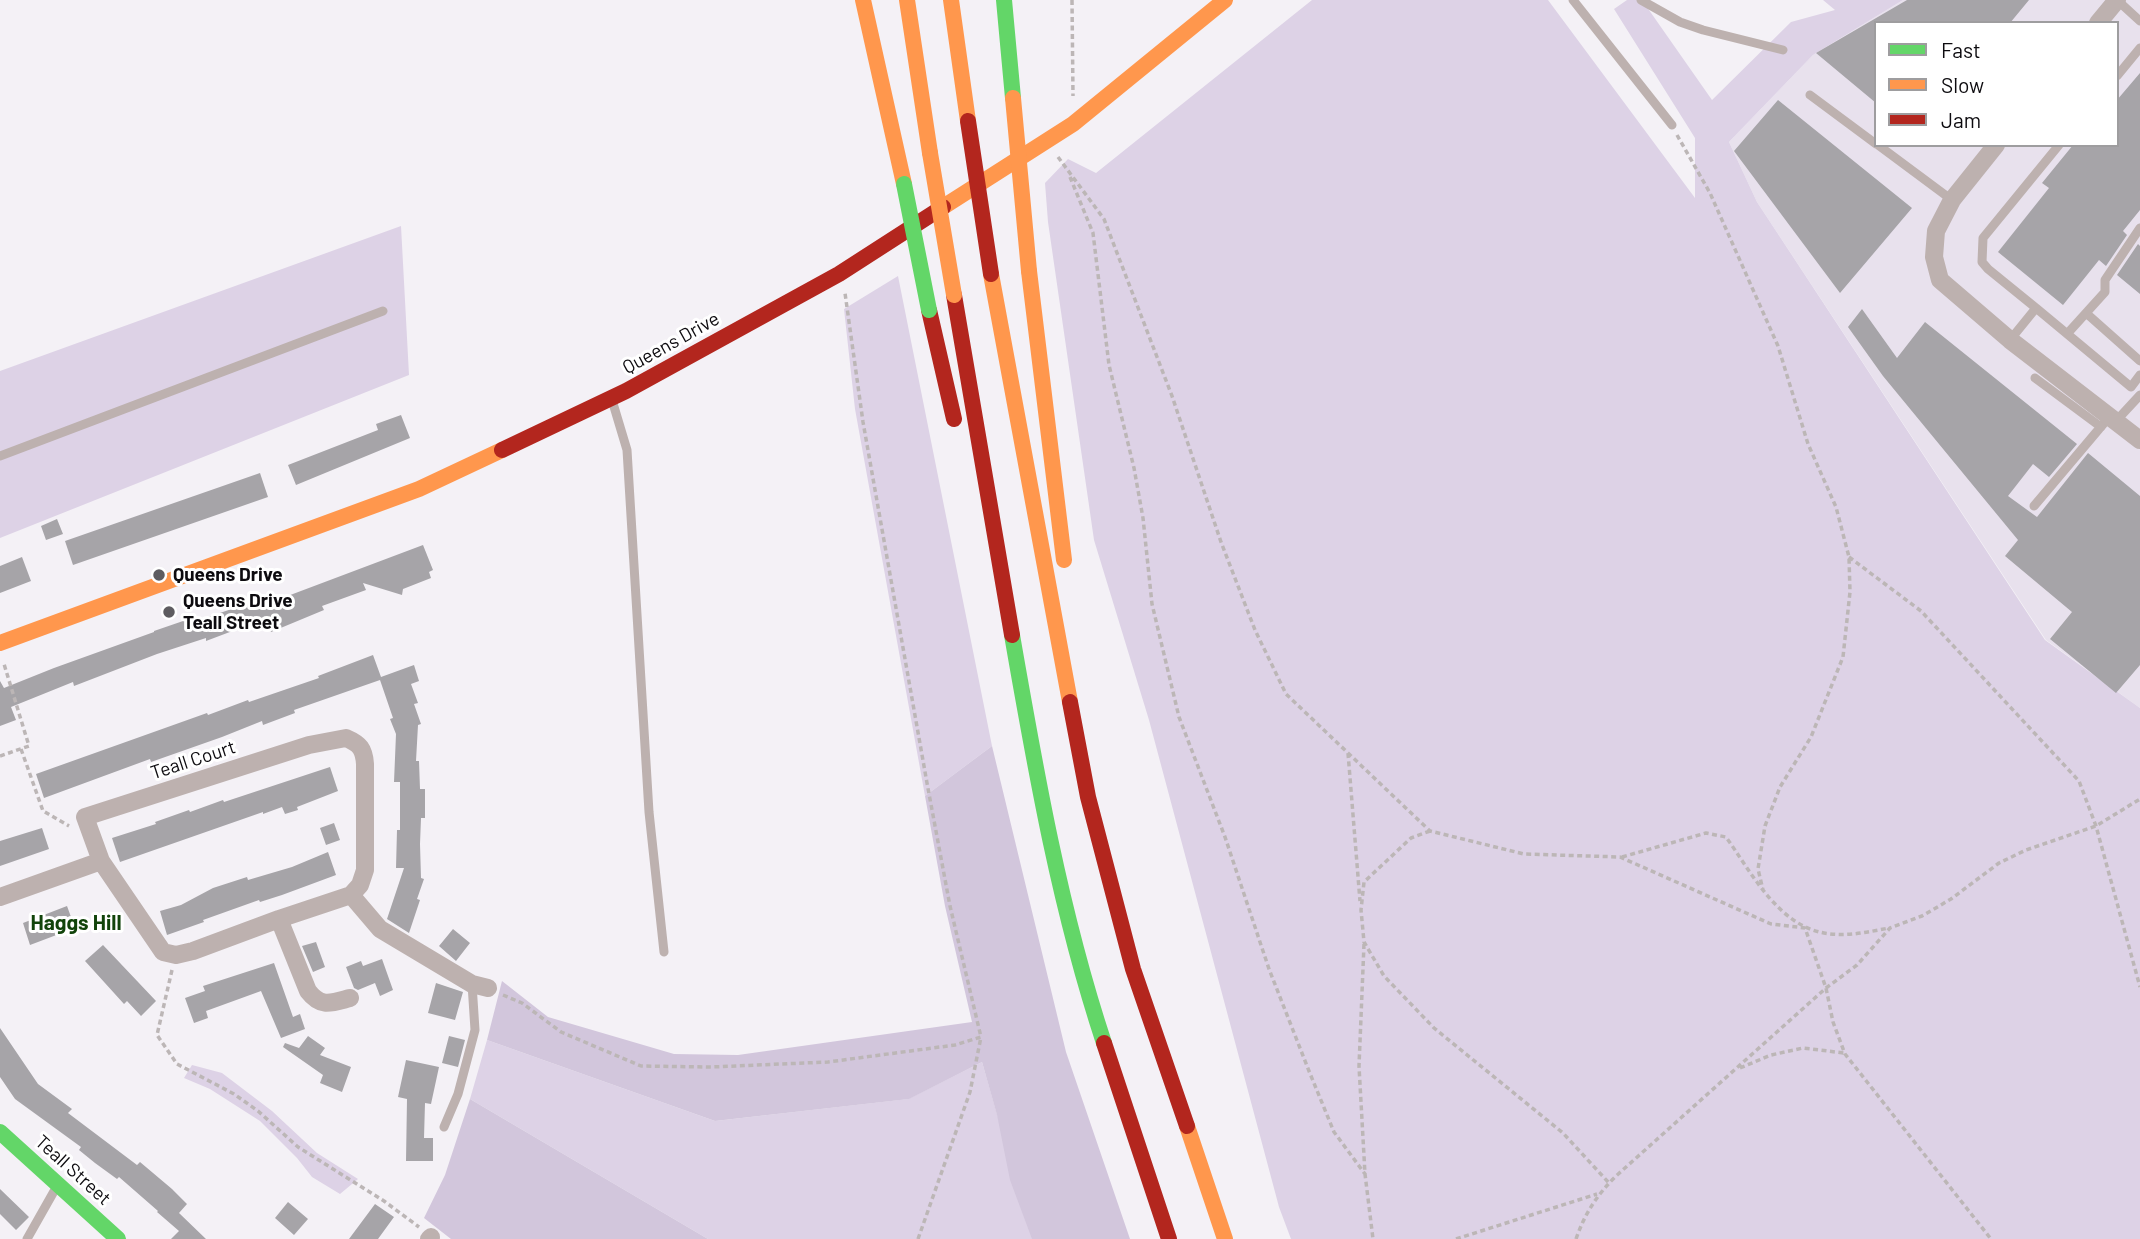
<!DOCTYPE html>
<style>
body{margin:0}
#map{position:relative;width:2140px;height:1239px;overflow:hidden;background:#f4f1f6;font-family:Barlow,sans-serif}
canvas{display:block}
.legend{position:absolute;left:1874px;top:21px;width:245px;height:126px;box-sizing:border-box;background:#fff;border:2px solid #9e9d9f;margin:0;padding:9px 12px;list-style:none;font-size:21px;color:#0d0b0f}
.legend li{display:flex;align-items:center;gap:14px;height:35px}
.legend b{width:35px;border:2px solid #9e9d9f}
</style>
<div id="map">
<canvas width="2140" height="1239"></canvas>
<ul class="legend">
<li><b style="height:9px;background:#63d668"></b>Fast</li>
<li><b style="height:9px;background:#ff974d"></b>Slow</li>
<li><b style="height:9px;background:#b3261e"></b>Jam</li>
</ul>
</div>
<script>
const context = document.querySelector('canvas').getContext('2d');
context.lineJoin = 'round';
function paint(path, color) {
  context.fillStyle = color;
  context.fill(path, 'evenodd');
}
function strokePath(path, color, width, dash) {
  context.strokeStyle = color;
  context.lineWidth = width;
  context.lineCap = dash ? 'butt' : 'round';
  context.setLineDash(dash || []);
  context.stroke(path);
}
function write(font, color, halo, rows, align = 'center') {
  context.font = font + ' Barlow,sans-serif';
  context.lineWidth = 6;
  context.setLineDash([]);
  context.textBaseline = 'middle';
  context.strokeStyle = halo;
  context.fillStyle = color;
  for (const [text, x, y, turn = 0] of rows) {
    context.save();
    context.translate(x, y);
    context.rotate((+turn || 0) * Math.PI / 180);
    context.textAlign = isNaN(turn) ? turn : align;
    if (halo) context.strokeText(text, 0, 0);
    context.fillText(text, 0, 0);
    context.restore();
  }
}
const built = new Path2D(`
 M1903,0H2140V708L2046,640L1757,202L1729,142L1813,55ZM1876,23H2117V145H1876Z`);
const green = new Path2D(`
 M1312,0H1548L1695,198V138L1614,9L1627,0H1642L1712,100L1791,22L1835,10L1823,0H1903L1813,55L1729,142L1757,202L2045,640L2140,708V1239H1291L1279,1207L1149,720L1094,540L1048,222L1045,183L1068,159L1096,173Z
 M401,226L409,375L0,538V371Z
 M898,276L992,746L925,796L855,409L844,309Z
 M487,1040L715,1121L908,1099L982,1062L1033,1239H708L470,1099Z
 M192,1065L222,1073L272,1111L317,1153L358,1179L340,1194L312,1177L297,1158L260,1121L210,1089L184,1078Z`);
const forest = new Path2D(`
 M992,746L1066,1052L1130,1239H1032L1010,1180L997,1115L982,1062L909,1099L715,1121L487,1040L502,981L548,1017L674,1054L738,1055L972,1022L945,906L925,796Z
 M470,1099L708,1239H451L424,1218L445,1175Z`);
const building = new Path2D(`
 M1907,0H2029L2010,23H1876V103L1816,53Z
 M2140,73V210L2123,231L2127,235L2106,266L2099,260L2063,305L1998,252L2049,188L2042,183L2073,145H2117V100Z
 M1778,100L1912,208L1840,293L1734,151Z
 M2138,244L2140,246V294L2117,275Z
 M1862,309L1897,358L1925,322L2077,444L2049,477L2033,464L2008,496L2037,517L2088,453L2140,496V665L2116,693L2050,639L2072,612L2005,556L2018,540L1883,376L1848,327Z
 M401,415L410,438L296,485L288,465L378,430L376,424Z
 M260,473L268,497L73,565L65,541Z
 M57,519L63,534L46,540L41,526Z
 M423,545L433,570L429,572L431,578L403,589L402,595L363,583L366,590L322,606L324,610L271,632L267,622L252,627L251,624L206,641V638L157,654L74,686L73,682L11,707L16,720L0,726V681L4,688L54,668L154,632V631L186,620L188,624L275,594L277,600Z
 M22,557L31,581L0,593V566Z
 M373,655L381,677L414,665L419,681L411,684L418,703L414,704L421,724L418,725L416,761H419L420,789H425V818H421L420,844L421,878L424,879L417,899L420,900L409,933L387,919L404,868H396L397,830H400V782H394L396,734L390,719L393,718L380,680L294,710L295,713L263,725L262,721L222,737L151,762L150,759L44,798L36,774L207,713L208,715L248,700L249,702L319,678L318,676Z
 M330,767L338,791L297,807L298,810L285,814L282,807L263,814V812L120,862L112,838L156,824L155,822L189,810L190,812L223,800L224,802Z
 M334,823L340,840L326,845L320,828Z
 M42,828L49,849L0,866V841Z
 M328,852L336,875L282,895L260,902L259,900L203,920L204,922L167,935L160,911L181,905L213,888L247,877L248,880L292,867Z
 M67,906L75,928L30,945L23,923Z
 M453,929L470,943L456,961L439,946Z
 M316,942L325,967L313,972L302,946Z
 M103,945L156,1001L141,1016L127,1001L124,1004L85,961Z
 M382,959L393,990L380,996L375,983L358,990L354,988L346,967L361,961L363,966Z
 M274,963L293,1017L300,1014L305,1029L281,1038L261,991L206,1011L208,1018L194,1023L185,998L205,991L203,986Z
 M436,983L463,992L455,1020L428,1013Z
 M0,1028L38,1084L72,1109L68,1113L137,1165L140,1162L172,1189L187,1204L179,1213L206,1239H171L179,1231L157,1212L158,1211L119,1177L117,1179L95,1163L79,1150L81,1147L15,1099L0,1077Z
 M308,1036L325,1048L320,1055L351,1067L342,1092L320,1083L323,1075L283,1047L285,1043L299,1048Z
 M449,1036L465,1040L458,1067L442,1063Z
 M406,1060L439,1067L431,1104L425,1103L424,1138H433V1161H406L407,1099L398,1097Z
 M0,1189L29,1217L16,1230L0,1214Z
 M288,1202L308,1219L294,1235L275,1218Z
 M375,1204L394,1217L378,1239H349Z`);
const path = new Path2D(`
 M1072,0L1073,96
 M1677,135L1710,193L1778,346L1808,444L1836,507L1849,557L1850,592L1843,657L1811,737L1780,787L1765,826L1758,869L1763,890
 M1058,157L1104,219L1172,396L1221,542L1255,630L1286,694L1430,831L1524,854L1620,857L1771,924L1805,928L1826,988L1833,1022L1845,1054L1991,1239
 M1070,177L1093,233L1109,365L1134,468L1143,518L1152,604L1179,717L1225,837L1269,969L1309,1071L1334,1132L1365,1174
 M1849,557L1921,611L2079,781L2096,826L2140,987
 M21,749L43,811L69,826
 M1348,753L1360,901
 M0,756L29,746L4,664
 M1430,831L1411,838L1364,882L1361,910L1364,942L1384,976L1434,1028L1563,1133L1609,1183
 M1622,857L1706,833L1726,837C1751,872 1778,925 1824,933C1846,937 1868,932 1889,928
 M1364,944L1359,1066L1365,1174L1373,1239
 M172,970L157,1035L177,1064L234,1094L258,1111L298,1147L384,1201L419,1227
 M503,995L522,1003L561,1032L641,1066L711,1067L828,1062L955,1045L981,1037L950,906L927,783L863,422L845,293
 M1740,1068L1771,1055L1803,1048L1844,1053
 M918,1239L970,1092L981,1037
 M1456,1239L1597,1194
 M1576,1239C1585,1213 1597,1195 1616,1176L1826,988L1857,965L1890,928L1922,916L1951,899L1999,863L2026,850L2096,826L2140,799`);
const lane = new Path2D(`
 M1573,0L1672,125
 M1641,0L1680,22L1703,30L1783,50
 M2117,0L2140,21
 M2117,76L2140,48
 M1810,95L1876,144
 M1878,145L1952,200
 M2140,228L2105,280V292L2086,313L2140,361
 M2036,308L2131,387L2140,375
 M2067,334L2086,313
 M2010,340L2036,308L1988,269L1982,262L1983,238L2059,145
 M2035,378L2101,427
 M612,400L627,450L649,812L664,952
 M2116,421L2140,395
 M0,456L383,311
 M2034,506L2110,416
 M444,1127L458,1094L475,1030L472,984
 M27,1239L57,1186`);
const street = new Path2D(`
 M2098,23L2117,0
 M1996,145L1952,200L1936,231L1934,257L1940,280L2010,340L2140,440
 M346,738C360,744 364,749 365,764V870L360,885L351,895L279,919L193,951L176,955L163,952L101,861L85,817L309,745Z
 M351,895L380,929L472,984L488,988
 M0,897L101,861
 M279,919L308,991C321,1008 331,1003 350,998
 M429,1239L431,1237`);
const fast = new Path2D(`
 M1004,0L1013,98
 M1012,635C1036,773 1060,910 1104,1043
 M0,1132L118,1239`);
const slow = new Path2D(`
 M863,0L904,184
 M907,0L930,153
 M951,0L968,121
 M943,207L1073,124L1225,0
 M1029,271L1064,560
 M991,274L1070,702
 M0,643L419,489L502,450
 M1187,1126L1225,1239`);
const jam = new Path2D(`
 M954,295L1012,635
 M929,310L954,419
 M502,450L626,391L839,274L943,207
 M1070,702L1088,797L1133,969L1187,1126
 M1104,1043L1169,1239`);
const fastBridge = new Path2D(`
 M904,184L929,310`);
const slowBridge = new Path2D(`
 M1013,98L1029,271
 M930,153L954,295`);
const jamBridge = new Path2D(`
 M968,121L991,274`);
const markers = [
 [159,575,7,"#5e5c60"],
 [169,612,7,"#5e5c60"]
];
const streetNames = [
 ["Queens Drive",671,343,-29],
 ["Teall Court",193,760,-18],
 ["Teall Street",73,1170,42]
];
const poiNames = [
 ["Queens Drive",173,575],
 ["Queens Drive",183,601],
 ["Teall Street",183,623]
];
const neighbourhoodNames = [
 ["Haggs Hill",76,923]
];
paint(built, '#e8e1ed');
paint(green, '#ddd2e6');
paint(forest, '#d2c6dc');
paint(building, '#a6a4a8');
strokePath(path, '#bcb6b6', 3.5, [5, 3.5]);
strokePath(lane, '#bdb1af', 9);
strokePath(street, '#bdb1af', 18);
strokePath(fast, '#63d668', 16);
strokePath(slow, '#ff974d', 16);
strokePath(jam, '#b3261e', 16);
strokePath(fastBridge, '#63d668', 16);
strokePath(slowBridge, '#ff974d', 16);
strokePath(jamBridge, '#b3261e', 16);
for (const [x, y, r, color] of markers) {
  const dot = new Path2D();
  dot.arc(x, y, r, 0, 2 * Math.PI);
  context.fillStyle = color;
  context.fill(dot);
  strokePath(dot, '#fff', 2.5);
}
write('19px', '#0d0b0f', '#fff', streetNames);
write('bold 19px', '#0d0b0f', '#fff', poiNames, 'left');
write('bold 21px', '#12440b', '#fff', neighbourhoodNames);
</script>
